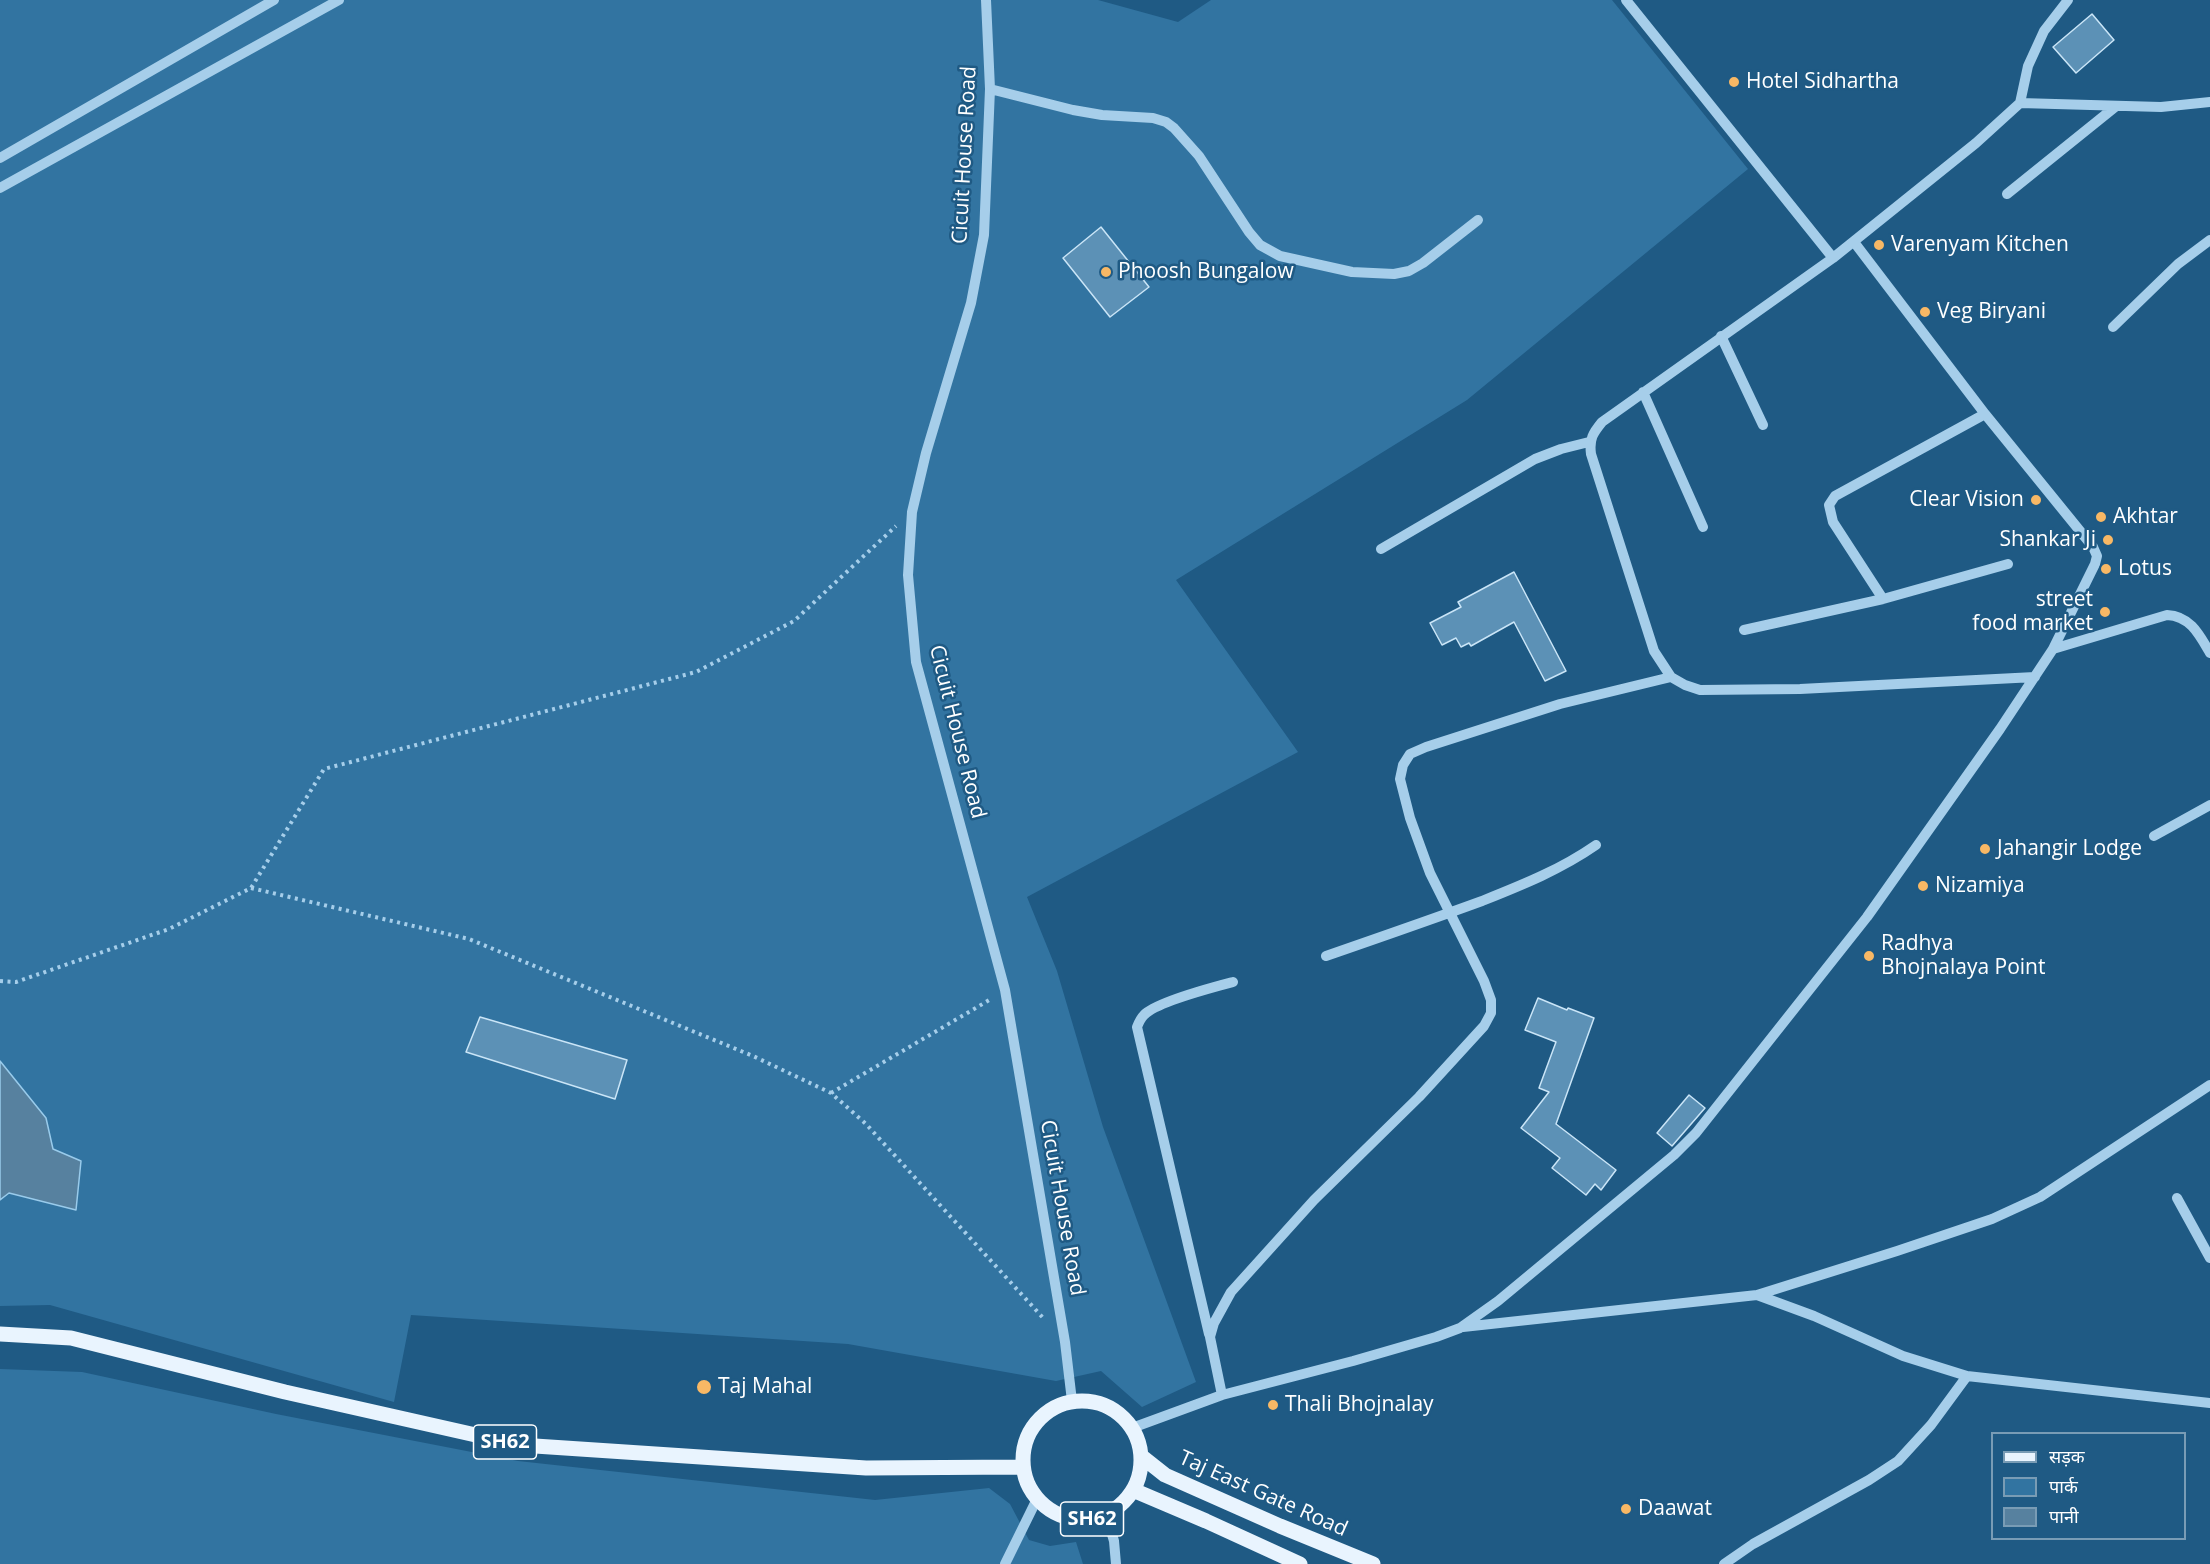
<!DOCTYPE html>
<meta charset="utf-8">
<style>
body{margin:0}
#map{position:relative;width:2210px;height:1564px;overflow:hidden;background:#1f5a84;font-family:"Open Sans","Noto Sans Devanagari",sans-serif}
canvas{display:block}
.legend{position:absolute;left:1991px;top:1432px;width:195px;height:108px;box-sizing:border-box;background:#1f5a84;border:2px solid #799cb5;margin:0;padding:8px 10px;list-style:none;font-size:18px;color:#fff}
.legend li{display:flex;align-items:center;gap:12px;height:30px}
.legend b{width:30px;border:2px solid #799cb5}
</style>
<div id="map">
<canvas width="2210" height="1564"></canvas>
<ul class="legend">
<li><b style="height:8px;background:#e9f4fe"></b>सड़क</li>
<li><b style="height:16px;background:#3274a1"></b>पार्क</li>
<li><b style="height:16px;background:#57819f"></b>पानी</li>
</ul>
</div>
<script>
const context = document.querySelector('canvas').getContext('2d');
context.lineJoin = 'round';
function paint(path, color) {
  context.fillStyle = color;
  context.fill(path, 'evenodd');
}
function strokePath(path, color, width, dash) {
  context.strokeStyle = color;
  context.lineWidth = width;
  context.lineCap = dash ? 'butt' : 'round';
  context.setLineDash(dash || []);
  context.stroke(path);
}
function write(font, color, halo, rows, align = 'center') {
  context.font = font + ' "Open Sans",sans-serif';
  context.lineWidth = 5;
  context.setLineDash([]);
  context.textBaseline = 'middle';
  context.strokeStyle = halo;
  context.fillStyle = color;
  for (const [text, x, y, turn = 0] of rows) {
    context.save();
    context.translate(x, y);
    context.rotate((+turn || 0) * Math.PI / 180);
    context.textAlign = isNaN(turn) ? turn : align;
    if (halo) context.strokeText(text, 0, 0);
    context.fillText(text, 0, 0);
    context.restore();
  }
}
const green = new Path2D(`
 M0,0H1098L1178,22L1211,0H1612L1748,169L1467,400L1176,580L1298,752L1027,897L1057,971L1103,1127L1196,1382L1142,1407L1101,1371L1056,1381L848,1344L411,1315L394,1402L50,1305L0,1306Z
 M0,1369L82,1372L276,1414L518,1461L875,1500L989,1488L1010,1504L1029,1540L1050,1546L1076,1542L1083,1564H0Z`);
const water = new Path2D(`
 M0,1061L46,1118L53,1149L81,1161L76,1210L9,1193L0,1200Z`);
const building = new Path2D(`
 M2092,14L2114,40L2076,73L2053,47Z
 M1101,227L1149,287L1110,317L1063,258Z
 M1514,572L1566,671L1545,681L1514,622L1471,646L1469,643L1461,647L1456,638L1442,645L1430,623L1461,607L1458,602Z
 M1538,998L1567,1010L1568,1008L1594,1018L1556,1124L1616,1170L1601,1190L1595,1184L1586,1195L1552,1168L1560,1158L1521,1128L1549,1092L1539,1088L1556,1042L1525,1030Z
 M480,1017L627,1060L615,1099L466,1052Z
 M1689,1095L1705,1108L1672,1146L1657,1133Z`);
const path = new Path2D(`
 M251,888L469,939L753,1056L831,1093L866,1124L1045,1320
 M0,981L16,982L169,929L251,888L324,769L696,672L794,621L896,526
 M831,1093L991,999`);
const minor = new Path2D(`
 M986,0L990,89L984,235L971,303L926,453L912,512L908,575L916,662L1005,990L1065,1342L1072,1401
 M1626,0L1833,258
 M990,89L1073,110L1102,115L1153,118L1166,122L1174,128L1199,156L1249,232L1260,245L1280,256L1352,272L1394,274L1409,271L1423,263L1478,220
 M2020,103L2161,107L2210,102
 M0,158L274,0
 M0,188L339,0
 M2007,194L2115,107
 M2113,327L2178,264L2210,240
 M1721,336L1763,425
 M1643,392L1703,527
 M1381,549L1535,459L1561,449L1589,442
 M1883,599L1833,522L1829,505L1835,496L1985,414
 M1744,630L1883,599L2008,564
 M2053,649L2167,615C2190,616 2199,634 2210,653
 M2035,677L1800,689L1700,690L1685,685L1671,677L1654,651L1591,454C1589,439 1593,433 1602,422L1833,258L1976,143L2020,103L2028,66L2044,31L2068,0
 M2154,836L2210,805
 M1326,956C1378,938 1430,920 1482,901C1522,885 1560,870 1596,845
 M2177,1198L2210,1258
 M1757,1295L1814,1316L1903,1356L1967,1376L2210,1403
 M1463,1327L1757,1295L1897,1251L1992,1219L2040,1197L2210,1085
 M1209,1334L1137,1027C1139,1022 1141,1018 1144,1015C1156,1002 1214,987 1233,982
 M1222,1395L1210,1337L1214,1323L1231,1292L1314,1200L1419,1097L1484,1026L1491,1013V1000L1484,981L1430,873L1410,818L1400,779L1403,765L1410,754L1426,747L1560,704L1671,677
 M1132,1428L1222,1395L1353,1361L1436,1337L1460,1328L1498,1301L1674,1155L1696,1133L1867,917L2000,729L2053,649L2095,564L2097,556L2093,547L1985,414L1854,242
 M1106,1514L1114,1541L1116,1564
 M1005,1564L1037,1499
 M1724,1564L1753,1544L1869,1480L1898,1461L1931,1425L1967,1376`);
const major = new Path2D(`
 M0,1334L71,1338L285,1392L520,1445L866,1468L1022,1467
 M1023 1460a59 59 0 1 1 118 0a59 59 0 1 1-118 0Z
 M1141,1456L1165,1475L1280,1526L1373,1564
 M1133,1490L1206,1521L1300,1564`);
const markers = [
 [1734,82,6,"#f8b865"],
 [1879,245,6,"#f8b865"],
 [1106,272,6,"#f8b865"],
 [1925,312,6,"#f8b865"],
 [2036,500,6,"#f8b865"],
 [2101,517,6,"#f8b865"],
 [2108,540,6,"#f8b865"],
 [2106,569,6,"#f8b865"],
 [2105,612,6,"#f8b865"],
 [1985,849,6,"#f8b865"],
 [1923,886,6,"#f8b865"],
 [1869,956,6,"#f8b865"],
 [704,1387,8,"#f8b865"],
 [1273,1405,6,"#f8b865"],
 [1626,1509,6,"#f8b865"]
];
const shields = [
 [505,1442,63],
 [1092,1519,63]
];
const shieldNames = [
 ["SH62",505,1442],
 ["SH62",1092,1519]
];
const poiNames = [
 ["Hotel Sidhartha",1746,82],
 ["Varenyam Kitchen",1891,245],
 ["Phoosh Bungalow",1118,272],
 ["Veg Biryani",1937,312],
 ["Clear Vision",2024,500,"right"],
 ["Akhtar",2113,517],
 ["Shankar Ji",2096,540,"right"],
 ["Lotus",2118,569],
 ["street",2093,600,"right"],
 ["food market",2093,624,"right"],
 ["Jahangir Lodge",1997,849],
 ["Nizamiya",1935,886],
 ["Radhya",1881,944],
 ["Bhojnalaya Point",1881,968],
 ["Taj Mahal",718,1387],
 ["Thali Bhojnalay",1285,1405],
 ["Daawat",1638,1509]
];
const streetNames = [
 ["Cicuit House Road",965,155,-87],
 ["Cicuit House Road",957,732,76],
 ["Cicuit House Road",1062,1208,80],
 ["Taj East Gate Road",1263,1494,24]
];
paint(green, '#3274a1');
paint(water, '#57819f');
strokePath(water, '#99cbeb', 1.5);
paint(building, '#5c91b6');
strokePath(building, '#cae5f7', 1.5);
strokePath(path, '#a6ceea', 4, [3, 4.5]);
strokePath(minor, '#a6ceea', 10);
strokePath(major, '#e9f4fe', 15);
for (const [x, y, r, color] of markers) {
  const dot = new Path2D();
  dot.arc(x, y, r, 0, 2 * Math.PI);
  context.fillStyle = color;
  context.fill(dot);
  strokePath(dot, '#1f5a84', 2);
}
for (const [x, y, w] of shields) {
  const box = new Path2D();
  box.roundRect(x - w / 2, y - 17, w, 34, 4.5);
  context.fillStyle = '#1f5a84';
  context.fill(box);
  strokePath(box, '#fff', 1.5);
}
write('bold 20px', '#fff', null, shieldNames);
write('21px', '#fff', '#1f5a84', poiNames, 'left');
write('21px', '#fff', '#1f5a84', streetNames);
</script>
